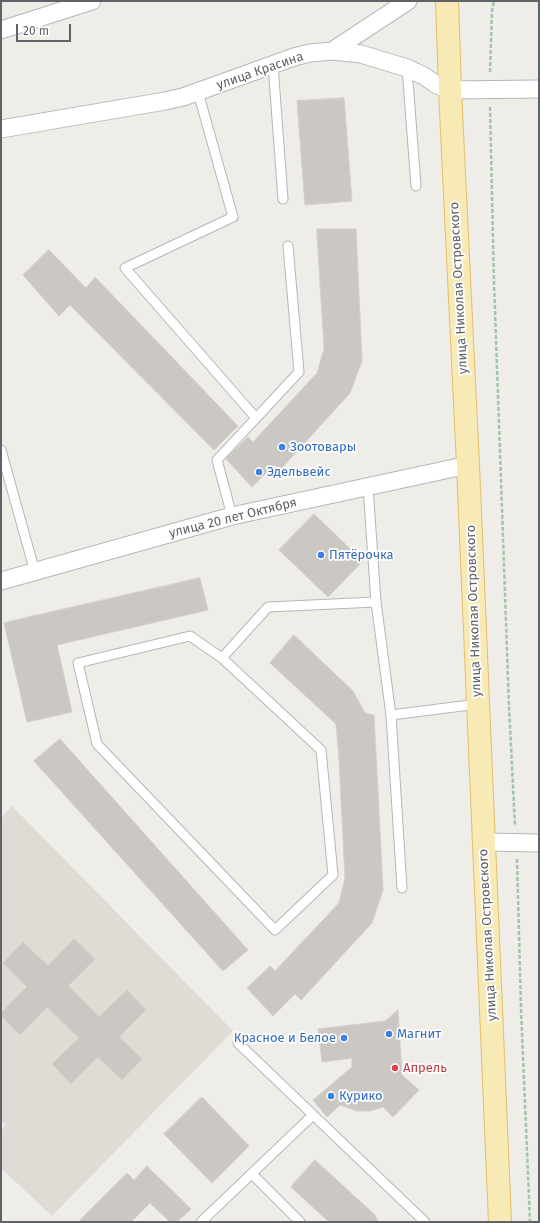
<!DOCTYPE html>
<meta charset="utf-8">
<style>
body{margin:0}
#map{position:relative;width:540px;height:1223px;overflow:hidden;background:#efede7;font-family:"Fira Sans",sans-serif}
canvas{display:block}
.frame{position:absolute;inset:0;border:2px solid #5f6266;pointer-events:none}
.scale{position:absolute;left:16px;top:24px;width:55px;height:18px;box-sizing:border-box;border:2px solid #5f6266;border-top:0;padding-left:5px;font-size:12px;line-height:14px;white-space:nowrap;color:#5f6266;-webkit-text-stroke:3px #fff;paint-order:stroke}
</style>
<div id="map">
<canvas width="540" height="1223"></canvas>
<div class="frame"></div>
<div class="scale">20 m</div>
</div>
<script>
const context = document.querySelector('canvas').getContext('2d');
context.lineJoin = 'round';
function paint(path, color) {
  context.fillStyle = color;
  context.fill(path, 'evenodd');
}
function strokePath(path, color, width, dash) {
  context.strokeStyle = color;
  context.lineWidth = width;
  context.lineCap = dash ? 'butt' : 'round';
  context.setLineDash(dash || []);
  context.stroke(path);
}
function write(font, color, halo, rows, align = 'center') {
  context.font = font + ' "Fira Sans",sans-serif';
  context.lineWidth = 3.5;
  context.setLineDash([]);
  context.textBaseline = 'middle';
  context.strokeStyle = halo;
  context.fillStyle = color;
  for (const [text, x, y, turn = 0] of rows) {
    context.save();
    context.translate(x, y);
    context.rotate((+turn || 0) * Math.PI / 180);
    context.textAlign = isNaN(turn) ? turn : align;
    if (halo) context.strokeText(text, 0, 0);
    context.fillText(text, 0, 0);
    context.restore();
  }
}
const education = new Path2D(`
 M12,806L233,1031L52,1216L1,1168V1130L5,1125L1,1121V818Z`);
const building = new Path2D(`
 M344,98L352,201L305,205L297,101Z
 M317,229H356L362,361L350,393L280,470L274,465L252,487L226,459L248,437L253,442L317,373L324,349Z
 M49,250L86,288L95,277L238,426L214,450L70,305L59,316L23,275Z
 M314,514L363,561L328,597L279,550Z
 M200,578L208,610L57,645L72,712L27,722L4,623Z
 M294,635L353,691L365,713L374,715L383,890L372,923L301,1000L295,994L273,1016L247,988L270,966L275,971L339,903L345,878L339,759L336,724L270,663Z
 M60,739L248,950L223,971L34,761Z
 M74,939L95,959L68,986L99,1017L127,990L146,1010L119,1037L142,1059L122,1080L98,1057L71,1084L52,1064L79,1038L47,1007L20,1035L1,1016V1013L27,987L3,963L23,942L48,966Z
 M398,1010L402,1075L419,1090L393,1117L383,1107L370,1111H357L340,1105L327,1117L313,1100L352,1067V1058L322,1062L318,1029L385,1021Z
 M202,1097L249,1146L212,1183L164,1134Z
 M315,1160L375,1215L378,1222H329L291,1187Z
 M147,1166L191,1209L177,1222H170L150,1203L131,1222H78L127,1173L134,1180Z`);
const path = new Path2D(`
 M490,72L492,11L494,1
 M490,107L494,282L509,707L515,826
 M517,859L521,1009L530,1222`);
const service = new Path2D(`
 M273,65L283,199
 M407,68L416,186
 M198,92L233,217L125,268L256,418
 M1,450L35,572
 M232,516L217,460L299,372L288,246
 M376,602L391,715L478,704
 M222,658L321,750L333,875L275,930L97,744L78,663L190,636L222,658L268,607L376,602L368,487
 M391,715L402,888
 M238,1043L425,1222
 M252,1174L300,1222
 M201,1222L313,1115`);
const minor = new Path2D(`
 M1,30L92,1
 M332,51L408,1
 M1,129L165,101L183,97L294,57L310,53L332,51L361,54L407,68L424,76L437,85L450,90L539,89
 M1,581L232,516L468,465
 M484,842L539,843`);
const primary = new Path2D(`
 M447,1L450,90L468,465L500,1222`);
const markers = [
 [282,447,4,"#3f7fe0"],
 [259,472,4,"#3f7fe0"],
 [321,555,4,"#3f7fe0"],
 [389,1034,4,"#3f7fe0"],
 [344,1038,4,"#3f7fe0"],
 [395,1068,4,"#e0444e"],
 [331,1096,4,"#3f7fe0"]
];
const streetNames = [
 ["улица Красина",260,71,-19],
 ["улица Николая Островского",459,288,-93],
 ["улица 20 лет Октября",233,518,-14],
 ["улица Николая Островского",474,611,-92],
 ["улица Николая Островского",488,935,-93]
];
const shopNames = [
 ["Зоотовары",290,447],
 ["Эдельвейс",267,472],
 ["Пятёрочка",329,555],
 ["Магнит",397,1034],
 ["Красное и Белое",336,1038,"right"],
 ["Курико",339,1096]
];
const healthNames = [
 ["Апрель",403,1068]
];
paint(education, '#dfdcd6');
paint(building, '#cbc8c4');
strokePath(building, '#d3cfc6', 1);
strokePath(service, '#b4b7ba', 11);
strokePath(minor, '#b4b7ba', 19);
strokePath(primary, '#e3be6c', 24);
strokePath(path, '#a0c4aa', 2.5, [4, 2]);
strokePath(service, '#fff', 9);
strokePath(minor, '#fff', 17);
strokePath(primary, '#f7eab5', 22);
for (const [x, y, r, color] of markers) {
  const dot = new Path2D();
  dot.arc(x, y, r, 0, 2 * Math.PI);
  context.fillStyle = color;
  context.fill(dot);
  strokePath(dot, '#fff', 1.5);
}
write('13px', '#5f6266', '#fff', streetNames);
write('13px', '#366cbe', '#fff', shopNames, 'left');
write('13px', '#be3a42', '#fff', healthNames, 'left');
</script>
